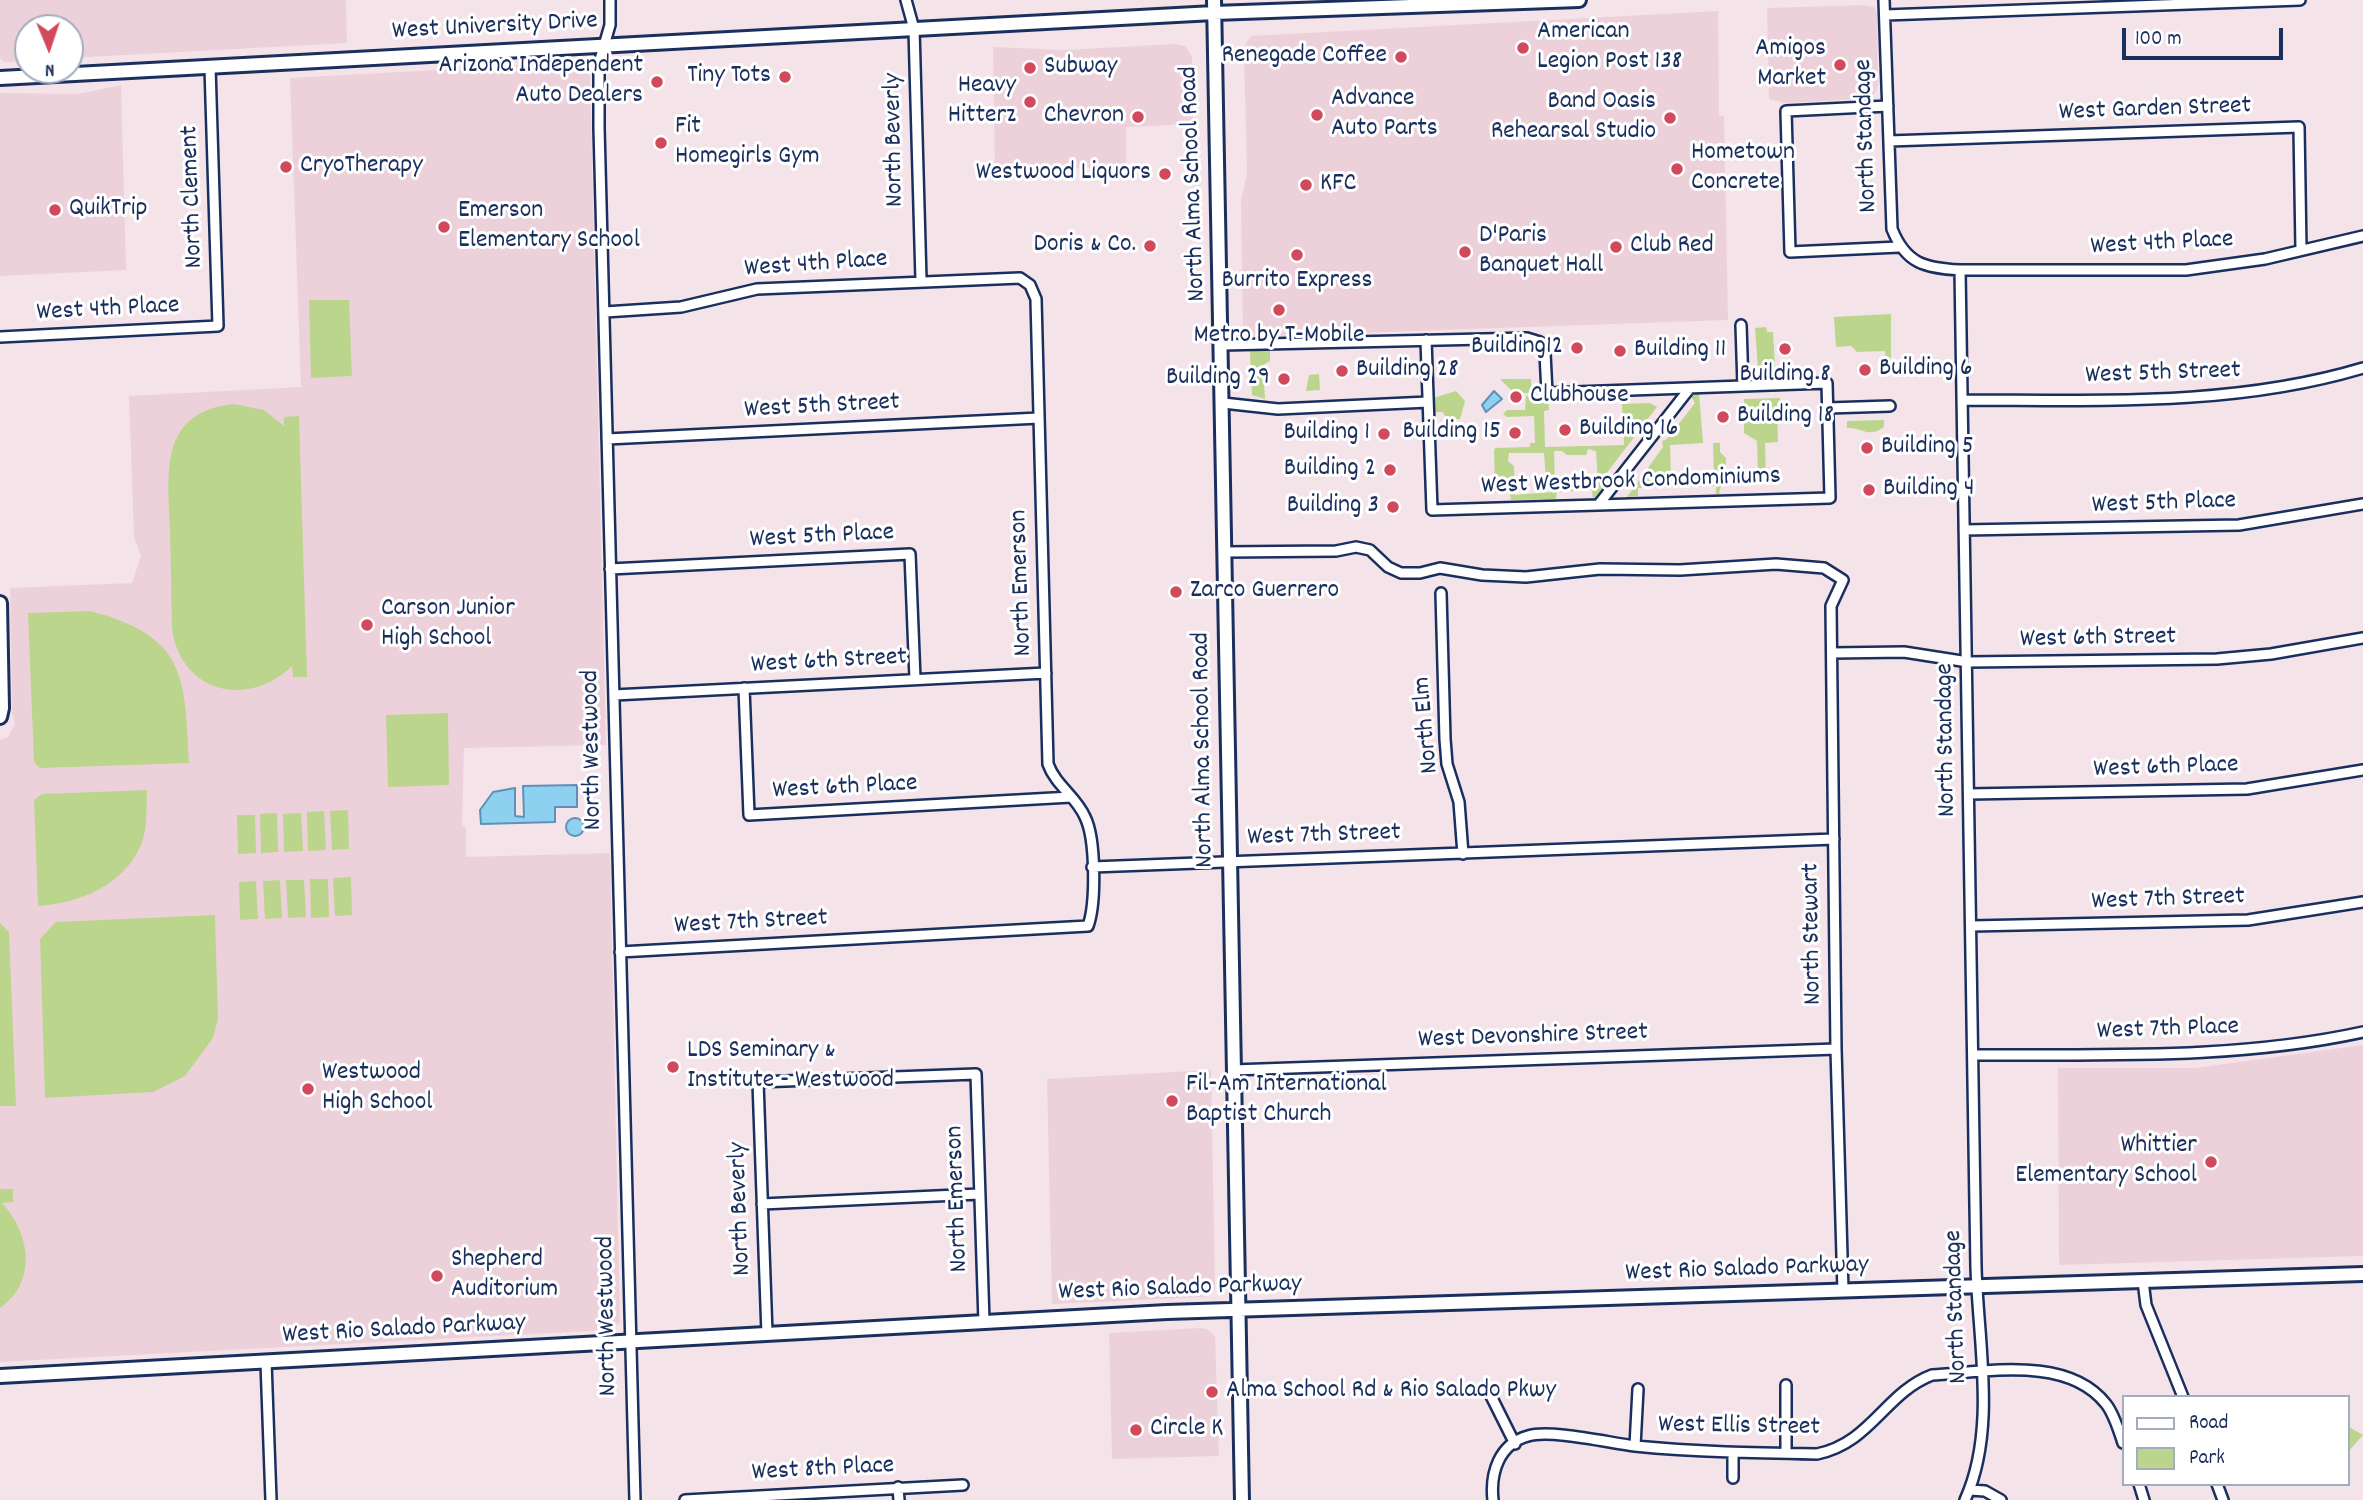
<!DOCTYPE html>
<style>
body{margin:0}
#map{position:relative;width:2363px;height:1500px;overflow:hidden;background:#f4e4e9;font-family:Dekko,sans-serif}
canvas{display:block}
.legend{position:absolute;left:2122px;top:1395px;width:228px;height:91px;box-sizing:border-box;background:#fff;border:2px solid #a4acbf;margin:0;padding:9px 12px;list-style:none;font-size:21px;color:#1b2f5e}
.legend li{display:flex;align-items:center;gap:14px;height:35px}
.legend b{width:35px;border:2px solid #a4acbf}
.north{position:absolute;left:14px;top:14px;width:70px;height:70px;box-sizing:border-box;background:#fff;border:2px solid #a4acbf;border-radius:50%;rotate:178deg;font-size:19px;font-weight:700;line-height:28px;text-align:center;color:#1b2f5e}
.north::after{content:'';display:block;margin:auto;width:24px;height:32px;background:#d1495b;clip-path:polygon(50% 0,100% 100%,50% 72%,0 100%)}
.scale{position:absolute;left:2122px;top:28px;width:161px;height:32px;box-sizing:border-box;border:4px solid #1b2f5e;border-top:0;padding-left:9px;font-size:21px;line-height:24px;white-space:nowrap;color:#1b2f5e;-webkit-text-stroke:5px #fff;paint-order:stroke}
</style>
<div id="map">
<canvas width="2363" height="1500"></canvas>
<ul class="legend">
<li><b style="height:9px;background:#fff"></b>Road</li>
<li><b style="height:19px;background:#bcd58c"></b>Park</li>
</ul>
<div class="north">N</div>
<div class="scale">100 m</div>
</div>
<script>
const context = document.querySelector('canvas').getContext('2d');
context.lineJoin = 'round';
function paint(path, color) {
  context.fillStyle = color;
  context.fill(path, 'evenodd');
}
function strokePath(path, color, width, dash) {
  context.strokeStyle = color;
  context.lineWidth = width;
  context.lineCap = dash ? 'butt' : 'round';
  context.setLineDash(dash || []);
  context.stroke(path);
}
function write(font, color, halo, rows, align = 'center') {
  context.font = font + ' Dekko,sans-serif';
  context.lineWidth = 6;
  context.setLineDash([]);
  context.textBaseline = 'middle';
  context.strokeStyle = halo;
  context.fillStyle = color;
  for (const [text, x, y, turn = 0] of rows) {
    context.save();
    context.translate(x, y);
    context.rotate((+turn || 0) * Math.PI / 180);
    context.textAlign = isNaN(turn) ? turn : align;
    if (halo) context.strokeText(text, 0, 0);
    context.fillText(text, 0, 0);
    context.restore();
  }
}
const built = new Path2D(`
 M0,0H346L347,43L70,58V28H28V61L4,62L0,58Z
 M1864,5L1874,7L1877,14L1878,86L1873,96L1864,99L1786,103L1769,99L1767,8Z
 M1718,11L1719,116H1724L1728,320L1243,337L1241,201L1247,173L1244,55L1245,45L1251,36Z
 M1175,44L1185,46L1192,57L1193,124L1126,127V166L995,173L993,47L1064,50Z
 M581,62L588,65L590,76L606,745L464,748L462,824L466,828V857L610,853L620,1323L609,1330L0,1362V740L8,737L15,724L12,713L10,588L132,583L141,556L134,538L129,396L301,387L290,78Z
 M121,85L126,270L0,276V93L78,94Z
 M2363,1045V1256L2059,1265L2058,1068H2195Z
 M1211,1070L1215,1289L1204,1297L1052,1304L1047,1079Z
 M1200,1328L1207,1329L1215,1336L1219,1456L1112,1459L1109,1333Z`);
const green = new Path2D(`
 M309,300H349L352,376L311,378Z
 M1891,314V362H1886L1885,351L1857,352L1851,346L1836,347L1834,317Z
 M1766,327L1767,332H1773L1775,367L1758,369L1755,328Z
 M1257,349L1270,351V361L1263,365L1265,399L1252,395L1250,352Z
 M1319,374L1320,390L1306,391L1309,375Z
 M1500,379H1531L1532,394L1512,391Z
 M1456,391L1465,401L1460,419H1446L1443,412H1434L1433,398Z
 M1699,393L1703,443L1670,445L1671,476L1676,477L1677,482L1685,475L1714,480L1713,443H1720V452L1726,458C1726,471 1722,481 1719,494H1716V486L1638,488V496L1627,497L1663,447L1662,441L1667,439L1695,403L1691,396Z
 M1526,396H1548L1549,410L1544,411L1545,447L1624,445L1622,404L1650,403L1657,407L1603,478L1609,483L1597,499H1593L1592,490L1557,492L1556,499L1511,500L1510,493H1495L1494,451L1495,448L1530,447V443H1535L1534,416L1507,417L1503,414L1507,410H1525ZM1588,449L1596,451L1598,484L1555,485L1554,451H1562L1567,455H1586ZM1509,453H1544L1546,480L1552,485V492L1515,495L1514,466L1508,461Z
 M1780,398V403H1777L1778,442L1765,443L1766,479H1758L1757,441L1744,433V399Z
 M234,404L264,410L284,426V417L299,416L307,677H293L292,666C248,709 180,693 172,628C171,596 171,563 170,530C168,473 158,412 234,404Z
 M1884,420V427C1867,439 1864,427 1847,428V421Z
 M90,611C186,636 185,676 189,763L40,768L34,762L28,613Z
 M448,713L449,785L388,787L386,715Z
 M147,790C146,807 148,829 141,845C123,886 80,903 38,906L34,800L42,794Z
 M348,810L349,849L332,850L330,811Z
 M324,811L326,850L308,851L307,812Z
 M277,813L278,852L261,853L260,814Z
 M301,813L303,851L284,852L283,814Z
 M237,815H255L256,853L238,854Z
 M351,877L352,915L335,916L333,878Z
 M310,879H328L329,917L311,918Z
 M280,880L282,918L265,919L263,881Z
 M286,880H304L306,917L288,918Z
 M256,881L258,919L240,920L239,882Z
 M215,915L218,1019L213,1038L185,1076L153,1092L45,1098L40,939L56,922Z
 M0,923L9,932L16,1106H0Z
 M0,1189H13V1202L2,1203C30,1233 38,1282 0,1308Z
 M2347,1426L2363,1435L2347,1453Z`);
const water = new Path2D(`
 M1494,391L1502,399L1486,412L1482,405Z
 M577,785V807H555V822L481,824L480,810L493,792L515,788V816L524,817L523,786Z
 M566 827a9 9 0 1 1 18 0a9 9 0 1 1-18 0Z`);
const street = new Path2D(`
 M610,0V25L599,63V128L635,1500
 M906,0L914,29L921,280
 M1884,0L1892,229C1906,264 1925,268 1960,270L1976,1267C1978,1342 1997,1430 1965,1500
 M1885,15L2300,0
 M1888,106L1786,111L1790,252L1899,247
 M1889,141L2299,127L2301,250
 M1960,270H2186L2265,259L2363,236
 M605,312L681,307L757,289L1020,278L1030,285L1036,299L1048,764C1056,786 1076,796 1085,817C1096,839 1096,904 1088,926L620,952
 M1741,325L1743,386
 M0,337L218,326L210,67
 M1222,345L1527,338L1540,342L1545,353L1547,393L1827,383L1830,498L1432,510L1426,340
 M1962,400C2097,400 2233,407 2363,368
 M1223,403L1278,409L1428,402
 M1828,408L1890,406
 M607,439L1039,418
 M1599,504L1690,388
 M1964,530L2239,525L2363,504
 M1225,552L1336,551L1356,547L1370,550L1388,567L1401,573H1420L1440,568L1482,575L1526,577L1600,569L1680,570L1776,564L1824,568L1843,580L1831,606L1836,1049L1843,1291
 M610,569L910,554L915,679
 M1441,593L1445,739L1447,764L1459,802L1463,854
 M1832,653L1904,652L1968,662L2217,659L2271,654L2363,638
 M744,688L749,815L1071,797
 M614,695L1046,673
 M1969,794L2247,789L2363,770
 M1092,867L1834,839
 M1972,926L2248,920L2363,902
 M1973,1055C2103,1054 2235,1060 2363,1032
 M1233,1070L1836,1049
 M762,1204L979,1194
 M2143,1281L2146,1305L2183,1397
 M767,1334L758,1082L976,1074L984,1322
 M266,1362L271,1500
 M1786,1385V1453
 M1490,1394L1515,1444
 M1635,1446L1638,1389
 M1733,1478V1453
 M2139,1484L2144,1500
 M2217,1484L2223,1500
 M898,1487L899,1500
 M1970,1490L1985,1491L2001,1500
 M685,1500L963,1485
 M1493,1500C1490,1473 1499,1444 1528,1436C1550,1429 1610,1443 1635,1446C1695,1452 1756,1453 1817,1454C1871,1443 1885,1393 1932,1375C1985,1372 2068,1355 2106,1404C2114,1414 2119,1431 2123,1443`);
const secondary = new Path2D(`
 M1214,0L1242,1500
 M0,78L1214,13L1579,0
 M0,603L2,708L0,717
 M0,1376L1167,1312L2363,1274`);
const markers = [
 [1523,48,7,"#d1495b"],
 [1401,57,7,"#d1495b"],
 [1840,65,7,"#d1495b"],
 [1030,68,7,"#d1495b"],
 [785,77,7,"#d1495b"],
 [657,82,7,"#d1495b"],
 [1030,102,7,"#d1495b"],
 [1317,115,7,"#d1495b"],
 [1138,117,7,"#d1495b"],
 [1670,118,7,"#d1495b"],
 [661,143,7,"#d1495b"],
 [286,167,7,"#d1495b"],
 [1677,169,7,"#d1495b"],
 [1165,174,7,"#d1495b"],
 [1306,185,7,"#d1495b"],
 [55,210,7,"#d1495b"],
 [444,227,7,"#d1495b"],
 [1150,246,7,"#d1495b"],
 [1616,247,7,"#d1495b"],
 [1465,252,7,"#d1495b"],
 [1297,255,7,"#d1495b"],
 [1279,310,7,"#d1495b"],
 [1577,348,7,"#d1495b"],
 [1785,349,7,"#d1495b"],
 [1620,351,7,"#d1495b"],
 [1865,370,7,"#d1495b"],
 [1342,371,7,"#d1495b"],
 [1284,379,7,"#d1495b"],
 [1516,397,7,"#d1495b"],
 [1723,417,7,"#d1495b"],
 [1565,430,7,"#d1495b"],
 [1515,433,7,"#d1495b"],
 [1384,434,7,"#d1495b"],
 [1867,448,7,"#d1495b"],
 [1390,470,7,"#d1495b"],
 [1869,490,7,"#d1495b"],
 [1393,507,7,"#d1495b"],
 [1176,592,7,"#d1495b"],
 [367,625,7,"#d1495b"],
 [673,1067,7,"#d1495b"],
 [308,1089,7,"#d1495b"],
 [1172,1101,7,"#d1495b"],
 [2211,1162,7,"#d1495b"],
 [437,1276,7,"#d1495b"],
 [1212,1392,7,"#d1495b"],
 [1136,1430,7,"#d1495b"]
];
const streetNames = [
 ["West University Drive",495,28,-3],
 ["West Garden Street",2155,111,-2],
 ["North Standage",1868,136,-92],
 ["North Beverly",896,140,-91],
 ["North Alma School Road",1195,184,-92],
 ["North Clement",194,197,-92],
 ["West 4th Place",2162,245,-3],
 ["West 4th Place",816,266,-4],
 ["West 4th Place",108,311,-3],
 ["West 5th Street",2163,375,-2],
 ["West 5th Street",822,408,-3],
 ["West Westbrook Condominiums",1631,483,-2],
 ["West 5th Place",2164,505,-2],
 ["West 5th Place",822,538,-3],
 ["North Emerson",1023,583,-92],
 ["West 6th Street",2098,640,-1],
 ["West 6th Street",829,663,-3],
 ["North Elm",1428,725,-95],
 ["North Standage",1948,740,-91],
 ["North Westwood",594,750,-91],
 ["North Alma School Road",1205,750,-91],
 ["West 6th Place",2166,769,-2],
 ["West 6th Place",845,789,-3],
 ["West 7th Street",1324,837,-2],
 ["West 7th Street",2168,901,-2],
 ["West 7th Street",751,924,-3],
 ["North Stewart",1814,934,-91],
 ["West 7th Place",2168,1031,-2],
 ["West Devonshire Street",1533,1038,-2],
 ["North Emerson",959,1199,-92],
 ["North Beverly",742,1209,-92],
 ["West Rio Salado Parkway",1747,1271,-2],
 ["West Rio Salado Parkway",1180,1290,-2],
 ["North Standage",1958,1307,-92],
 ["North Westwood",609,1316,-91],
 ["West Rio Salado Parkway",404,1331,-3],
 ["West Ellis Street",1739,1428,1],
 ["West 8th Place",823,1471,-3]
];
const poiNames = [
 ["American",1537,33],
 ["Legion Post 138",1537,63],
 ["Amigos",1826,50,"right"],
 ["Market",1826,80,"right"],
 ["Renegade Coffee",1387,57,"right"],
 ["Arizona Independent",643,67,"right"],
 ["Auto Dealers",643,97,"right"],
 ["Subway",1044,68],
 ["Tiny Tots",771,77,"right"],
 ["Heavy",1016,87,"right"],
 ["Hitterz",1016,117,"right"],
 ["Advance",1331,100],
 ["Auto Parts",1331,130],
 ["Band Oasis",1656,103,"right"],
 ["Rehearsal Studio",1656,133,"right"],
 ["Chevron",1124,117,"right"],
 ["Fit",675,128],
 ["Homegirls Gym",675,158],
 ["Hometown",1691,154],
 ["Concrete",1691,184],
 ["CryoTherapy",300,167],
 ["Westwood Liquors",1151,174,"right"],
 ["KFC",1320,185],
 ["QuikTrip",69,210],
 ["Emerson",458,212],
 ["Elementary School",458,242],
 ["D'Paris",1479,237],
 ["Banquet Hall",1479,267],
 ["Doris & Co.",1136,246,"right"],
 ["Club Red",1630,247],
 ["Burrito Express",1297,282,"center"],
 ["Metro by T-Mobile",1279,337,"center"],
 ["Building12",1563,348,"right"],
 ["Building 11",1634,351],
 ["Building 6",1879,370],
 ["Building 28",1356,371],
 ["Building 8",1785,376,"center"],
 ["Building 29",1270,379,"right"],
 ["Clubhouse",1530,397],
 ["Building 18",1737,417],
 ["Building 16",1579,430],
 ["Building 15",1501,433,"right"],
 ["Building 1",1370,434,"right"],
 ["Building 5",1881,448],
 ["Building 2",1376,470,"right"],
 ["Building 4",1883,490],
 ["Building 3",1379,507,"right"],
 ["Zarco Guerrero",1190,592],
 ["Carson Junior",381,610],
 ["High School",381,640],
 ["LDS Seminary &",687,1052],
 ["Institute - Westwood",687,1082],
 ["Westwood",322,1074],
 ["High School",322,1104],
 ["Fil-Am International",1186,1086],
 ["Baptist Church",1186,1116],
 ["Whittier",2197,1147,"right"],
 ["Elementary School",2197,1177,"right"],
 ["Shepherd",451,1261],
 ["Auditorium",451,1291],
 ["Alma School Rd & Rio Salado Pkwy",1226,1392],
 ["Circle K",1150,1430]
];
paint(built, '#edd1da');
paint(green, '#bcd58c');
paint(water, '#8ed0f0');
strokePath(water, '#6090b6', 2);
strokePath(street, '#1b2f5e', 14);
strokePath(secondary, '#1b2f5e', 18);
strokePath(street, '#fff', 9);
strokePath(secondary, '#fff', 12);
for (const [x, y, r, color] of markers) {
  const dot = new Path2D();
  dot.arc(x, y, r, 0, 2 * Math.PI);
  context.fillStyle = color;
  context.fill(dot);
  strokePath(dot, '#fff', 2.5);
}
write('26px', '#1b2f5e', '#fff', streetNames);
write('26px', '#1b2f5e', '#fff', poiNames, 'left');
</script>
